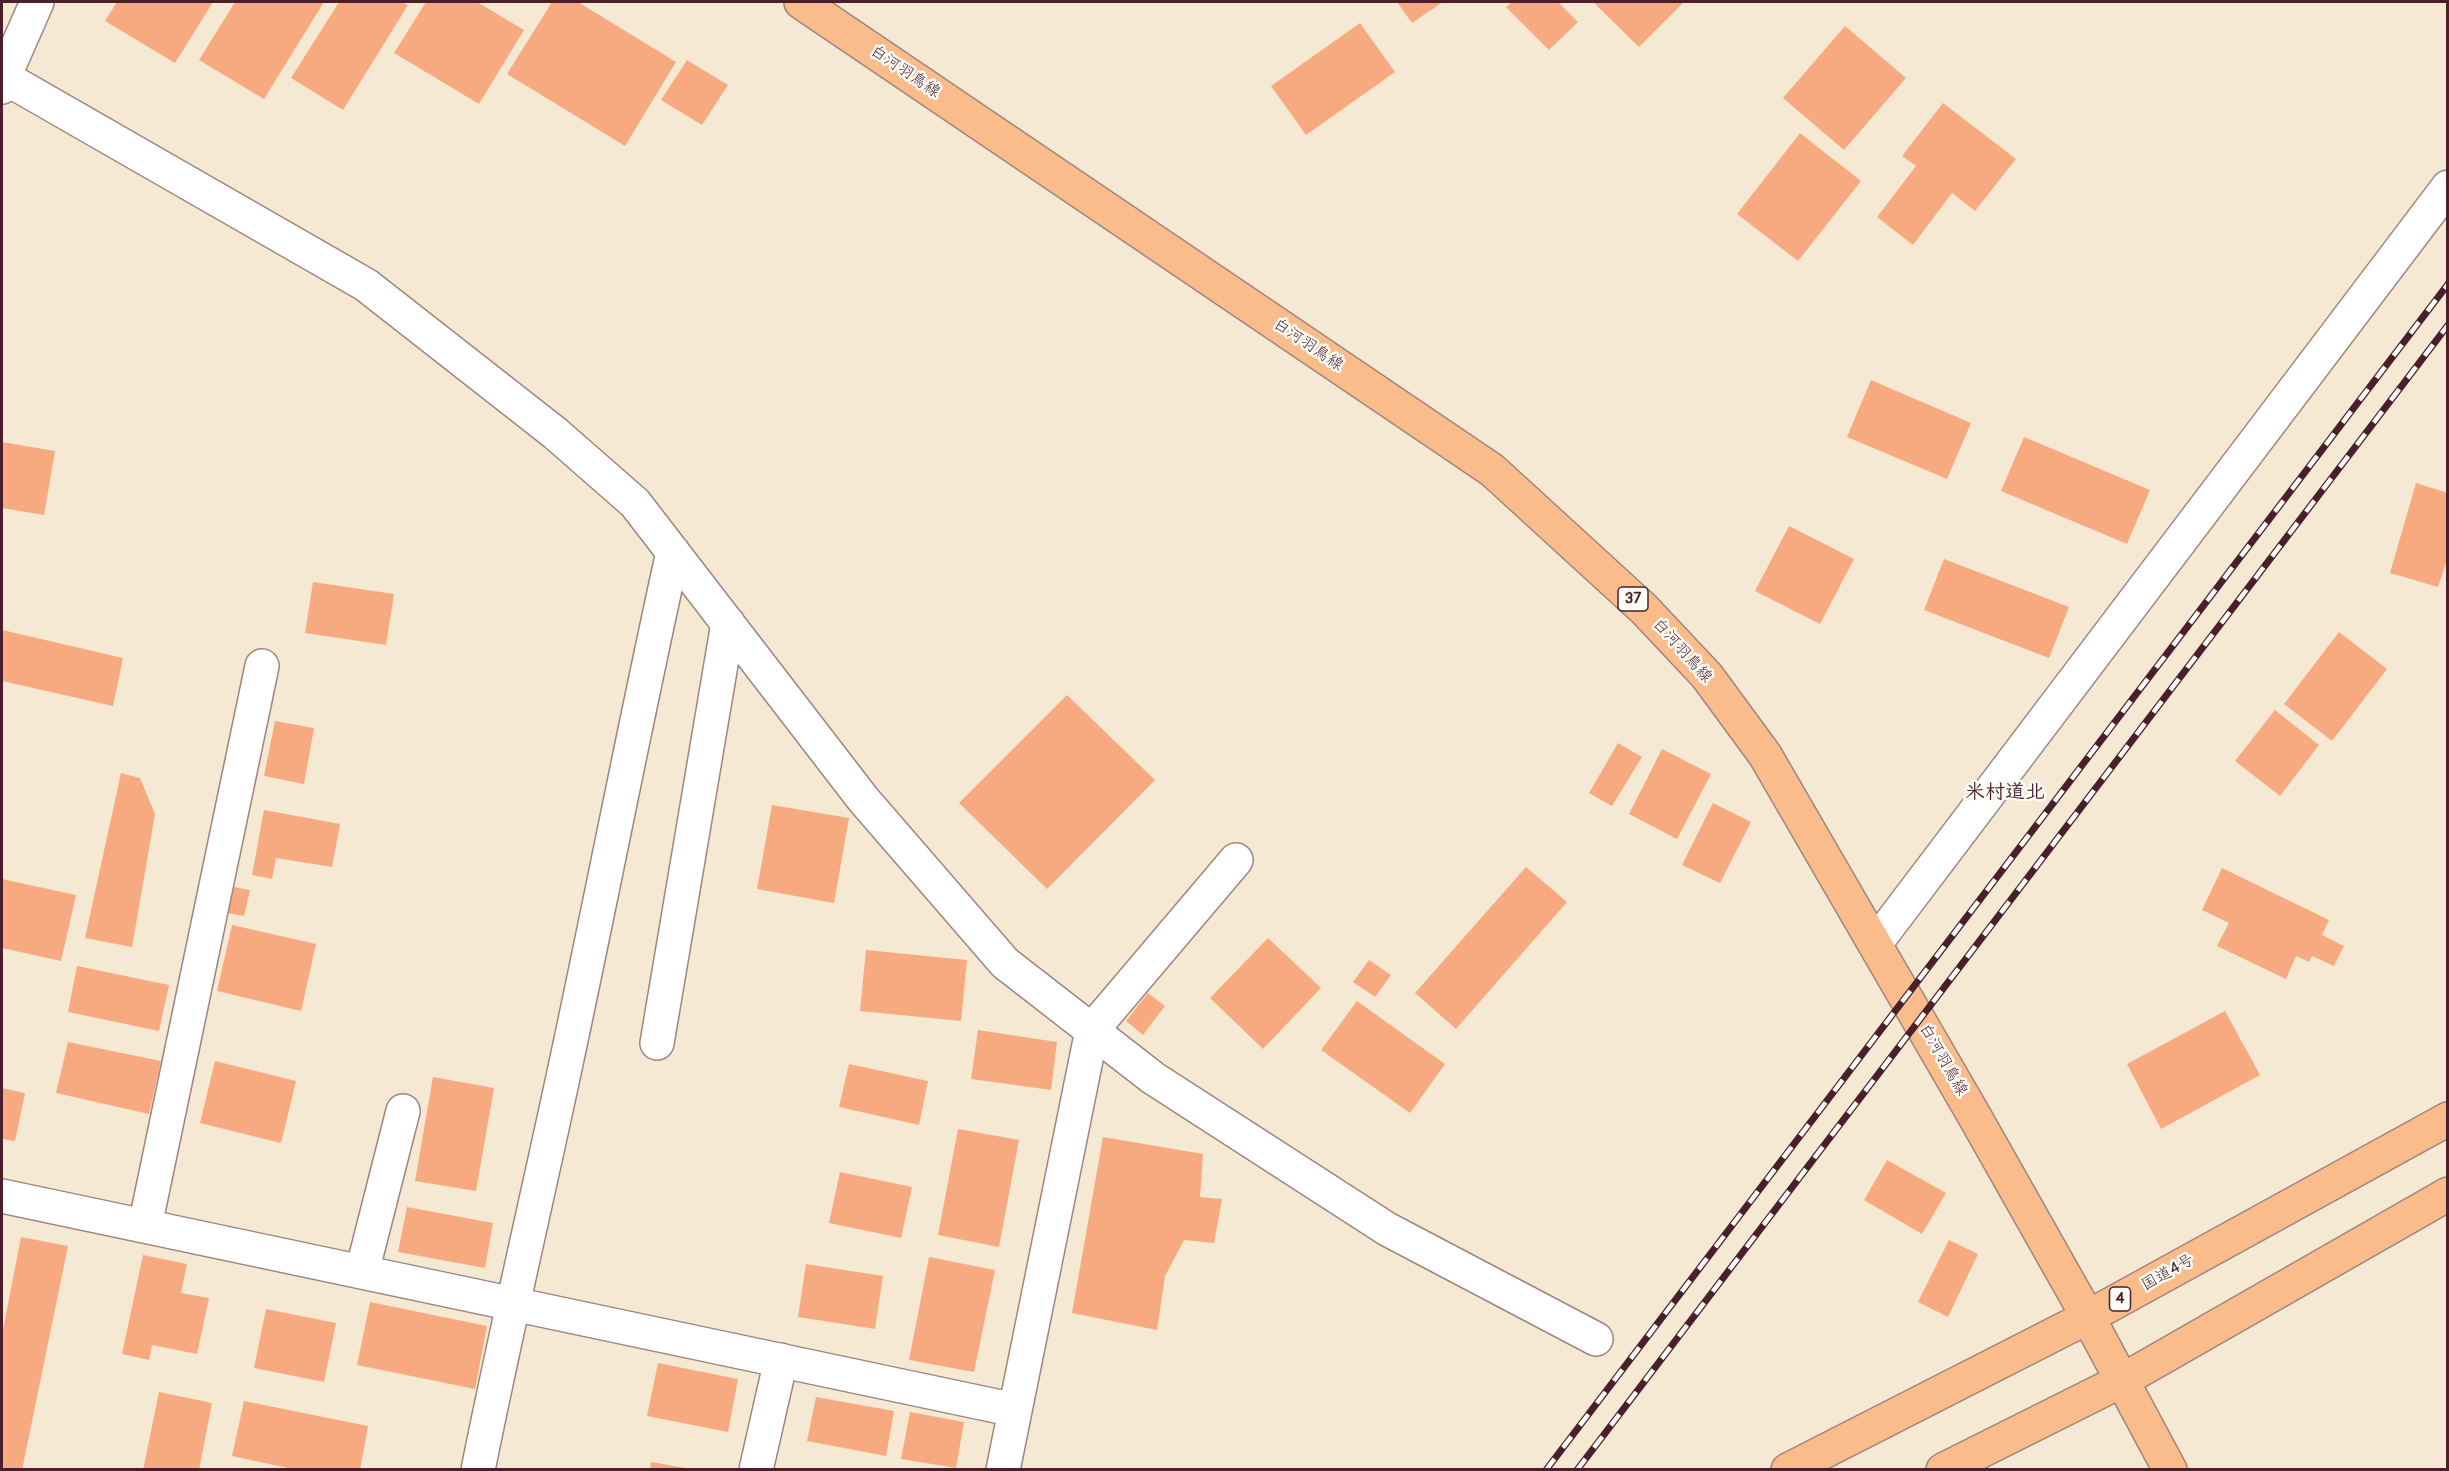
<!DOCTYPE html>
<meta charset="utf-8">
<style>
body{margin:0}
#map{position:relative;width:2449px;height:1471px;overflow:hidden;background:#f5e9d3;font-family:Pangolin,sans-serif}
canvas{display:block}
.frame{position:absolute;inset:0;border:3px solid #4a1f2b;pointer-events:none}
</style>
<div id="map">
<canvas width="2449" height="1471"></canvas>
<div class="frame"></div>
</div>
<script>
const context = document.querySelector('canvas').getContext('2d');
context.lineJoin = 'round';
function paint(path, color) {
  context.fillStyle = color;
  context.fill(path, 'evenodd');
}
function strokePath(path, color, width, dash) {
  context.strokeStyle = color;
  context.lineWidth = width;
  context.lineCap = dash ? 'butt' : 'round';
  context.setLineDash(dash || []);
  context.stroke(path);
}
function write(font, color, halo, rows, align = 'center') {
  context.font = font + ' Pangolin,"Klee One",sans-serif';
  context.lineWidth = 5;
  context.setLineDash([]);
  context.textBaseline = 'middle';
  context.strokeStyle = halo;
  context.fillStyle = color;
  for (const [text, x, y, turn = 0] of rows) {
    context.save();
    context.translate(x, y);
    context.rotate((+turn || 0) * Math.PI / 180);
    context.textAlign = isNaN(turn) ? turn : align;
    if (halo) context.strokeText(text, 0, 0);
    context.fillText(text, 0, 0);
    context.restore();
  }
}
const building = new Path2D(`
 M117,2H213L175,63L105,21Z
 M235,2H324L264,99L199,60Z
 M339,2H402L408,5L343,110L291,78Z
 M426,2H477L524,30L479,104L394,53Z
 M552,2H578L676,62L625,146L507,74Z
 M1397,2H1443L1412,23Z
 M1512,2H1558L1578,22L1549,50L1506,7Z
 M1593,2H1681L1683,3L1639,47Z
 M1360,23L1395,72L1306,135L1271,86Z
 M1845,26L1906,78L1844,150L1783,98Z
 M687,60L728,85L702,125L661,100Z
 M1943,103L2016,159L1975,211L1952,193L1913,245L1877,217L1916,166L1902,156Z
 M1800,133L1861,181L1798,261L1737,214Z
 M1871,380L1971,423L1947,479L1847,437Z
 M2024,437L2150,490L2127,544L2001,491Z
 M2,442L55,451L44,515L2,508Z
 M2416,483L2448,493V557L2438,587L2390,573Z
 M1789,526L1854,559L1820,624L1755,591Z
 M1944,559L2069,607L2049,658L1924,610Z
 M313,582L394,594L386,645L305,633Z
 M2,630L123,658L113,706L2,681Z
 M2339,632L2387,669L2332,741L2284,704Z
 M1067,695L1155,780L1047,889L959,803Z
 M2275,710L2319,745L2280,796L2235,761Z
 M275,721L314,728L304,784L264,776Z
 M1618,743L1642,757L1612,806L1589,793Z
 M1662,749L1711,774L1677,839L1629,814Z
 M121,773L140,778L155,814L132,947L85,938Z
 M1713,803L1751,822L1720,883L1682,865Z
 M772,805L849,818L834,903L757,889Z
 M264,810L340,824L332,867L276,858L272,879L252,875Z
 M1526,867L1567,902L1456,1029L1415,993Z
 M2222,868L2329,920L2322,935L2344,946L2334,966L2312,956L2309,962L2296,956L2286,979L2217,946L2229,923L2202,910Z
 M2,879L76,895L61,961L2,948Z
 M228,886L250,890L244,916L222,912Z
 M232,925L316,944L301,1011L217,991Z
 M1268,938L1321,988L1263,1049L1210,998Z
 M866,950L967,960L961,1021L860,1011Z
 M1369,960L1391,975L1375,997L1353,982Z
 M77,966L169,985L159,1031L68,1012Z
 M1148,993L1165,1006L1143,1035L1126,1021Z
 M1357,1001L1445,1064L1410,1113L1321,1050Z
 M2225,1011L2260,1075L2161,1129L2127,1064Z
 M978,1030L1057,1042L1051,1090L971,1079Z
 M68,1042L161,1061L149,1114L56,1093Z
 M215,1061L296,1081L281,1143L200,1123Z
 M849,1064L928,1081L919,1125L839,1107Z
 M433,1077L494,1088L476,1191L415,1181Z
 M2,1088L25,1093L15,1141L2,1139Z
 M958,1129L1019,1140L999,1247L938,1235Z
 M1103,1137L1203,1154L1200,1197L1222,1199L1214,1243L1184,1240L1165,1276L1157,1330L1072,1313Z
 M1887,1160L1946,1193L1922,1234L1864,1200Z
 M840,1172L912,1187L901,1238L829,1223Z
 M407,1207L493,1223L485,1268L398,1252Z
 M21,1237L68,1246L22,1470H2V1335Z
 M1949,1240L1978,1254L1948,1317L1918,1302Z
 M143,1255L187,1264L181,1293L209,1298L197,1354L152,1345L149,1360L122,1354Z
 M929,1257L995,1270L974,1372L909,1360Z
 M806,1264L883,1276L875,1329L798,1317Z
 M370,1302L487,1326L475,1389L357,1365Z
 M266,1309L336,1323L324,1382L254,1368Z
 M658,1363L738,1379L728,1432L647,1416Z
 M159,1392L212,1403L199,1470H143Z
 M816,1397L894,1411L886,1456L807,1441Z
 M244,1401L368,1426L360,1470H297L232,1456Z
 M910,1412L964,1422L956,1468L901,1459Z
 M651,1462L686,1468V1470H650Z`);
const minor = new Path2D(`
 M2,76L366,285L555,433L635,503L863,799L1005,963L1153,1078L1387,1229L1596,1339
 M2,87L4,77L37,2
 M1875,944L2448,187
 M657,1043L728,623
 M2,1196L1015,1410
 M145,1226L262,666
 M362,1272L403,1111
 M478,1470C504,1340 534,1212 562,1082C600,906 634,728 673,552
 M756,1470L781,1360
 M1003,1470L1092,1030L1236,860`);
const primary = new Path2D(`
 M801,2L1492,470L1644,609L1707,676L1765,755L1975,1117L2088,1317L2170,1470`);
const trunk = new Path2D(`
 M1788,1470L2088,1317L2448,1119
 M1943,1470L2123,1380L2448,1194`);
const rail = new Path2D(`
 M1546,1470L2448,284
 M1577,1470L2448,325`);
const shields = [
 [1633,599,30],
 [2120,1299,21]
];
const shieldNames = [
 ["37",1633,599],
 ["4",2120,1299]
];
const streetNames = [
 ["白河羽鳥線",905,72,34],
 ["白河羽鳥線",1308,345,34],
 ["白河羽鳥線",1682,651,48],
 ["白河羽鳥線",1943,1060,60],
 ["国道4号",2168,1273,-29]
];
const quarterNames = [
 ["米村道北",2005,793]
];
paint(building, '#f7aa80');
strokePath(minor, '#a0847f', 36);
strokePath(primary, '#a0847f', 36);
strokePath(trunk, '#a0847f', 36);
strokePath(minor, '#fff', 33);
strokePath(primary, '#fabc8b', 33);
strokePath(trunk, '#fabc8b', 33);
strokePath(rail, '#4a1f2b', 7);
strokePath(rail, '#fdfcf7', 4.5, [14]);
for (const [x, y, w] of shields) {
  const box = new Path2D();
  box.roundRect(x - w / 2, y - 12, w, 24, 4.5);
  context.fillStyle = '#fdfcf7';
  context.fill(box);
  strokePath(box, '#4a1f2b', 1.5);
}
write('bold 15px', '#4a1f2b', null, shieldNames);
write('16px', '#4a1f2b', '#fdfcf7', streetNames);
write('bold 20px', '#4a1f2b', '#fdfcf7', quarterNames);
</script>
